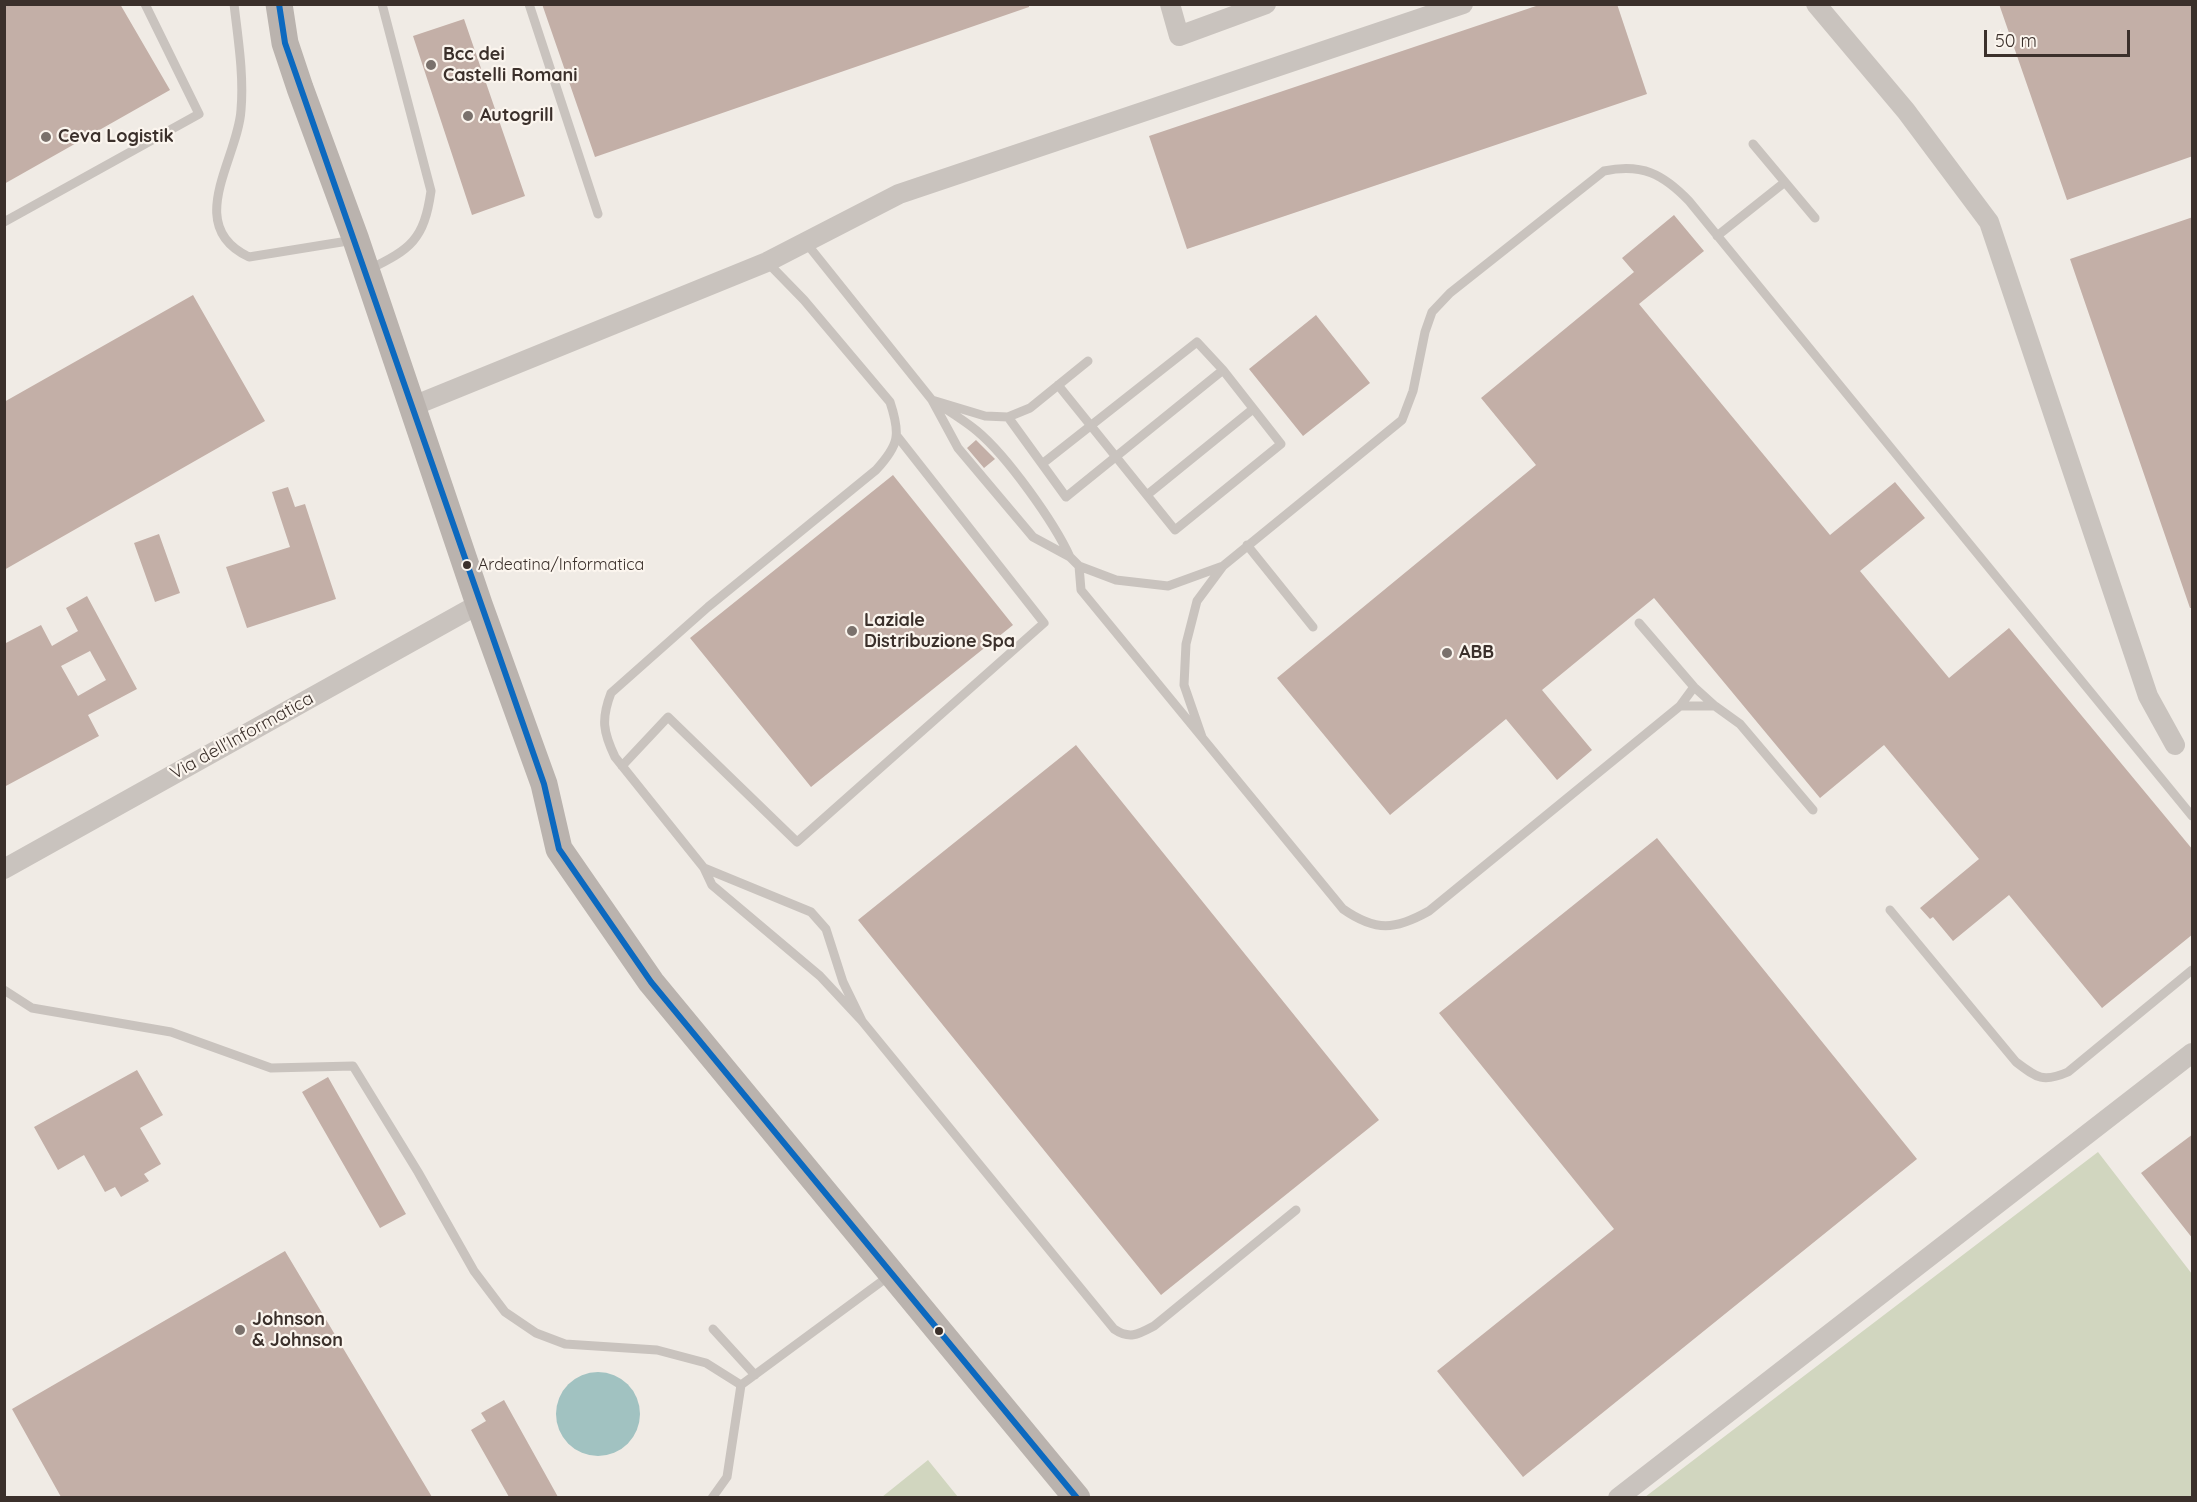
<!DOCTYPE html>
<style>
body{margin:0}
#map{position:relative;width:2197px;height:1502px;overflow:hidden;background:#f0ebe5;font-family:Quicksand,sans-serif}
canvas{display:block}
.frame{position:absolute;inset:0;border:6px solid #3b302b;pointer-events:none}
.scale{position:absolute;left:1984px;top:30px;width:146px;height:27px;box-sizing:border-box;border:3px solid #3b302b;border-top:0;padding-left:8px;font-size:18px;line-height:21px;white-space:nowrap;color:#3b302b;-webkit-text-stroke:4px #fbf5ee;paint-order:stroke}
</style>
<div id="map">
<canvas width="2197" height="1502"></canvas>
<div class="frame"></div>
<div class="scale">50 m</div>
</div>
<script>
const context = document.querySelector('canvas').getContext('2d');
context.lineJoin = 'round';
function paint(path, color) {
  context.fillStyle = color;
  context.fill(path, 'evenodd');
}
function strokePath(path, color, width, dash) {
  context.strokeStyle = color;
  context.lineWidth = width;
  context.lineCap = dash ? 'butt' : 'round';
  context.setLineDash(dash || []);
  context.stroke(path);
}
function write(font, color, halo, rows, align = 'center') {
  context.font = font + ' Quicksand,sans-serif';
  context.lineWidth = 4.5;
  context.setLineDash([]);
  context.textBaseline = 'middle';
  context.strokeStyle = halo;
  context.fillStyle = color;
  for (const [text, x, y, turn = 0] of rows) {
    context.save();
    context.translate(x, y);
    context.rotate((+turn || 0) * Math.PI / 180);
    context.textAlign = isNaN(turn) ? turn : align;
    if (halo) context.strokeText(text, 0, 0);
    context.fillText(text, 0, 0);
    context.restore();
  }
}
const green = new Path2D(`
 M2098,1152L2192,1274V1497H1645Z
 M928,1460L958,1497H882Z`);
const water = new Path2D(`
 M556 1414a42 42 0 1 1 84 0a42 42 0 1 1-84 0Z`);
const building = new Path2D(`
 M4,4H120L170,90L4,184Z
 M542,4H1029V7L595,157Z
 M1542,4H1617L1647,94L1187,249L1149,136Z
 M1999,4H2193V156L2067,200Z
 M464,19L525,196L472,215L413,36Z
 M1674,215L1704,251L1639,304L1830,535L1895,482L1925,518L1860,571L1949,678L2009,628L2193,850V934L2102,1008L2009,895L1953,941L1933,917L1930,919L1920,908L1979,859L1884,745L1820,798L1654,598L1542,690L1592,750L1557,780L1506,719L1390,815L1277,678L1536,465L1481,398L1634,272L1622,258Z
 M2193,217V608H2190L2070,259Z
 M193,295L265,421L4,570V402Z
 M1316,315L1370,383L1303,436L1249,369Z
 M976,440L995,459L984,468L967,448Z
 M893,475L1013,625L811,787L690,638Z
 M288,487L295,507L305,504L336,599L247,628L226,567L290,547L272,492Z
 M159,534L180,593L155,602L134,543Z
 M87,596L137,689L88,715L99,736L4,787V644L41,625L52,646L78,631L66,608ZM90,651L106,680L78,696L61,666Z
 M1076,745L1379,1120L1161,1295L858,920Z
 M1657,838L1917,1159L1523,1477L1437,1371L1614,1229L1439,1013Z
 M137,1070L163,1115L140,1128L161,1164L144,1174L149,1181L121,1197L115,1187L105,1192L84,1155L58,1170L34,1127Z
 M328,1077L406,1214L380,1228L302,1092Z
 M2193,1134V1239L2141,1173Z
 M285,1251L432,1497H61L12,1409Z
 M504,1400L558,1497H509L471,1430L486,1421L481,1413Z`);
const lane = new Path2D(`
 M234,4C238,39 244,75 241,110C238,159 183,226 249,257L354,240
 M529,4L598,214
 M1753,144L1815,218
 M4,222L199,114L145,4
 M1717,236L1785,182
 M807,244L932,400L985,416L1008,417L1030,408L1088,361
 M368,270C411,249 424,240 431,191L382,4
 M1058,385L1175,530L1281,444L1223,370
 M1008,417L1066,497L1223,370L1197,342L1042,464
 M1147,495L1253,409
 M1247,545L1313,627
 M1070,557C1054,522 1007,456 977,431C964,420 947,410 932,400L958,448L1033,537L1070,557L1079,566L1081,590L1343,909C1376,932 1395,930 1429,911L1680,706H1715L1740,724L1813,810
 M1079,566L1116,580L1168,586L1223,566
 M1639,623L1694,687L1715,706
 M1680,706L1694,687
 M1202,737L1184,685L1186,644L1197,601L1223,566L1402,420L1413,391L1425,332L1432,312L1450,293L1604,171C1642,163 1663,174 1689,201L2192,816
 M622,766L668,717L797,842L1044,623L897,436
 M704,868L615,757C603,732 601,719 611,693L708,607L876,470C899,445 901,435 890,402L804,300L767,262
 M1890,910L2016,1062C2037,1078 2043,1083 2068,1072L2192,970
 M4,990L32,1008L171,1032L271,1068L353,1066L418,1172L474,1271L505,1312L536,1333L565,1344L657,1350L706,1363L741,1385L889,1276
 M862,1021L843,982L826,929L811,912L704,868L712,885L820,976L862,1021L1114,1329C1130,1340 1139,1334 1154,1326L1296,1210
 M713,1329L755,1375
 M712,1498L727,1477L741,1385`);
const street = new Path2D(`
 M1170,4L1179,36L1266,4
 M1816,4L1906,111L1989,222L2148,696L2175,745
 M413,406L767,262L899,194L1463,4
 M4,869L479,604
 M1618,1498L2192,1053`);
const secondary = new Path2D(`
 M279,4L285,43L300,88L356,240L479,604L544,784L559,849L651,982L1077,1498`);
const bus1 = new Path2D(`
 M279,4L285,43L544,784L559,849L651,982L1077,1498`);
const markers = [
 [431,65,6,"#7a716c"],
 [468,116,6,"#7a716c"],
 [46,137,6,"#7a716c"],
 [467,565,5,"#3b302b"],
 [852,631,6,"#7a716c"],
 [1447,653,6,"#7a716c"],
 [240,1330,6,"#7a716c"],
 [939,1331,5,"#3b302b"]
];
const busNames = [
 ["Ardeatina/Informatica",478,565]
];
const poiNames = [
 ["Bcc dei",443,55],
 ["Castelli Romani",443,76],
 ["Autogrill",480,116],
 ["Ceva Logistik",58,137],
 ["Laziale",864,621],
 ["Distribuzione Spa",864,642],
 ["ABB",1459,653],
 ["Johnson",252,1320],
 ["& Johnson",252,1341]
];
const streetNames = [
 ["Via dell'Informatica",242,736,-29]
];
paint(green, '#d1d6bf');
paint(water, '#a1c2c1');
paint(building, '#c3afa7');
strokePath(lane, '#c9c3be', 9);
strokePath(street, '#c9c3be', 20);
strokePath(secondary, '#bab3ae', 27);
strokePath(bus1, '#0c69bf', 6);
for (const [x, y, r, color] of markers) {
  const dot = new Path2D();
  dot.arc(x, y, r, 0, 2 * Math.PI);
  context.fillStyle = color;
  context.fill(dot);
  strokePath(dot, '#fbf5ee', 2);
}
write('16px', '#3b302b', '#fbf5ee', busNames, 'left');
write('bold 18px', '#3b302b', '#fbf5ee', poiNames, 'left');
write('18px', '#3b302b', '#fbf5ee', streetNames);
</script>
